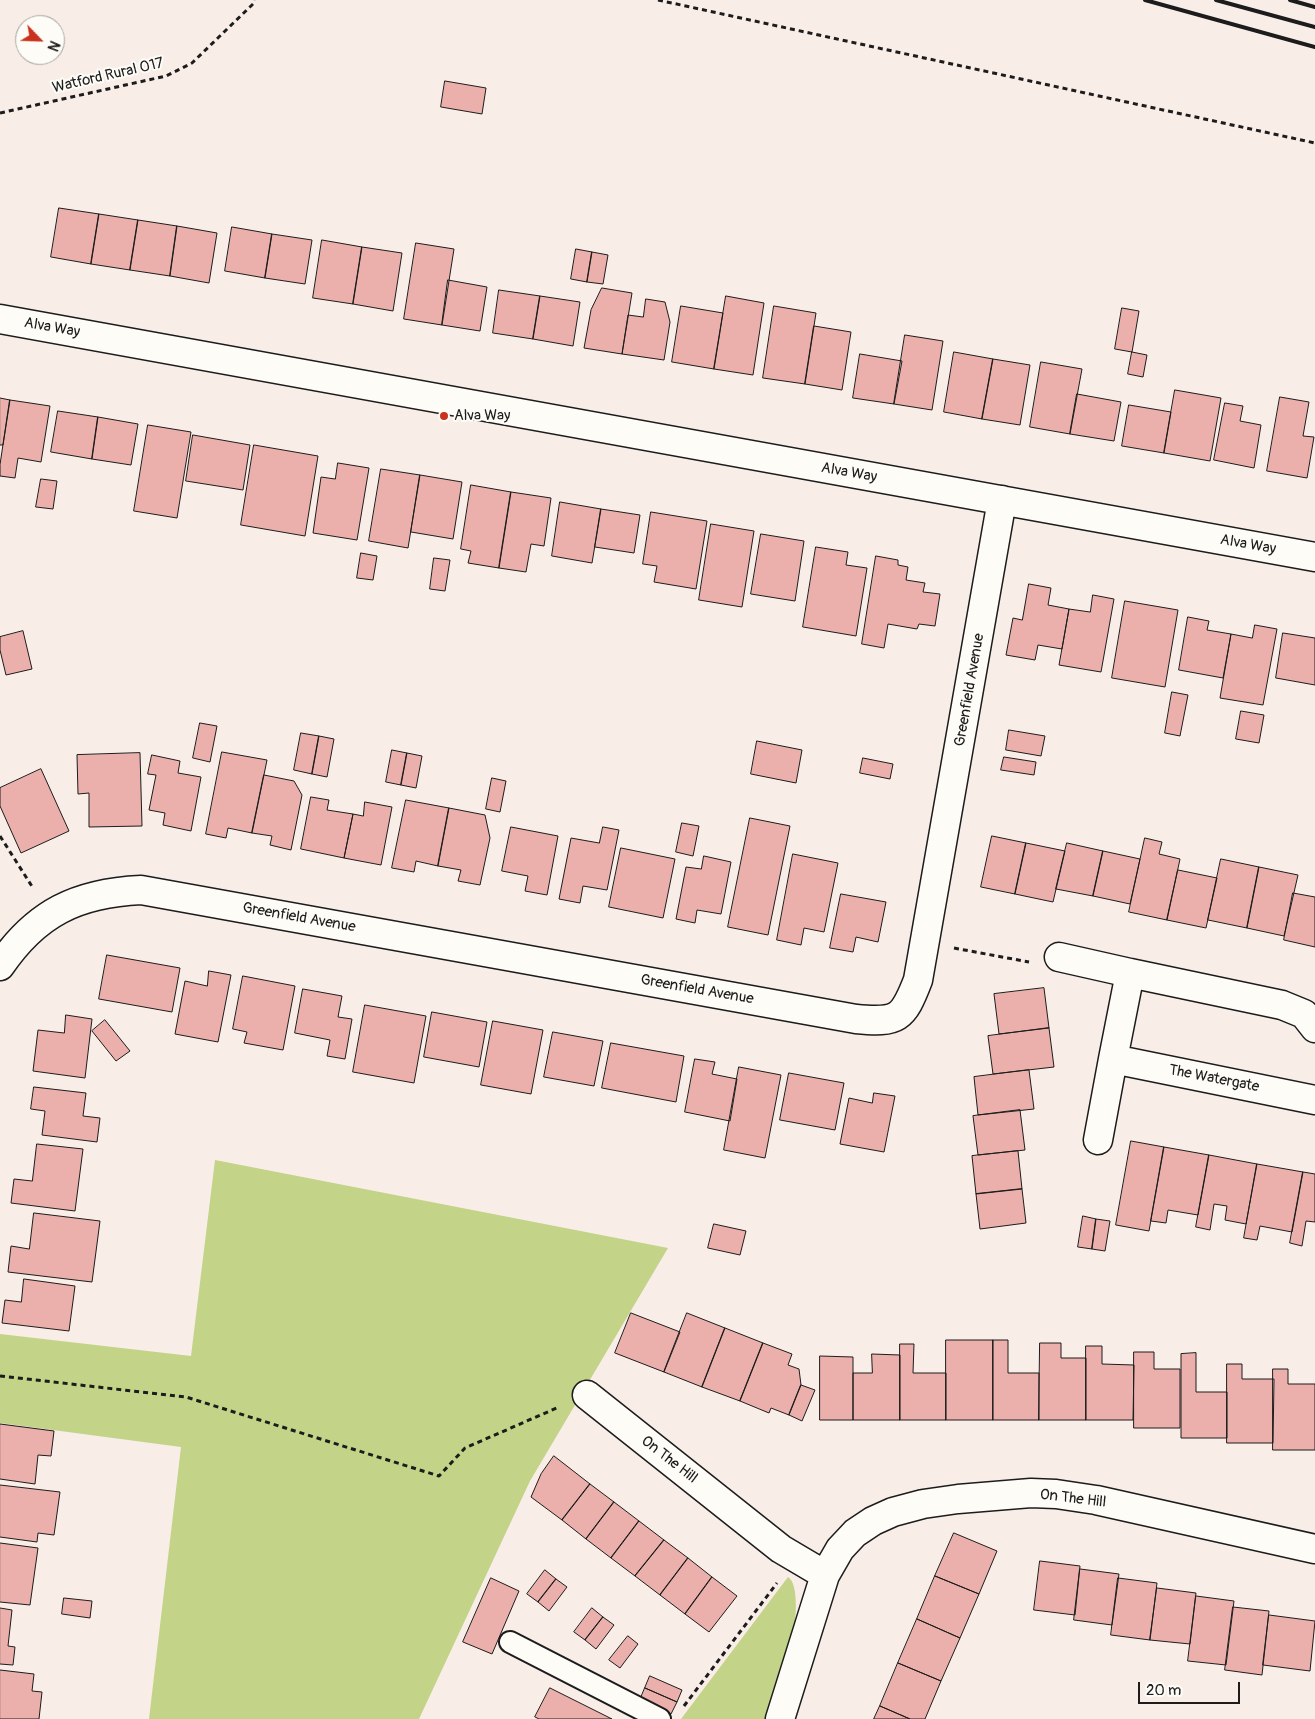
<!DOCTYPE html>
<style>
body{margin:0}
#map{position:relative;width:1315px;height:1719px;overflow:hidden;background:#f9ede8;font-family:Pangolin,sans-serif}
canvas{display:block}
.north{position:absolute;left:15px;top:15px;width:50px;height:50px;box-sizing:border-box;background:#fdfcf7;border:1px solid #a3a29f;border-radius:50%;rotate:114deg;font-size:14px;font-weight:700;line-height:20px;text-align:center;color:#1c1c1c}
.north::after{content:'';display:block;margin:auto;width:18px;height:22px;background:#c8321e;clip-path:polygon(50% 0,100% 100%,50% 72%,0 100%)}
.scale{position:absolute;left:1138px;top:1682px;width:102px;height:22px;box-sizing:border-box;border:2px solid #1c1c1c;border-top:0;padding-left:6px;font-size:15px;line-height:18px;white-space:nowrap;color:#1c1c1c;-webkit-text-stroke:4px #fdfcf7;paint-order:stroke}
</style>
<div id="map">
<canvas width="1315" height="1719"></canvas>
<div class="north">N</div>
<div class="scale">20 m</div>
</div>
<script>
const context = document.querySelector('canvas').getContext('2d');
context.lineJoin = 'round';
function paint(path, color) {
  context.fillStyle = color;
  context.fill(path, 'evenodd');
}
function strokePath(path, color, width, dash) {
  context.strokeStyle = color;
  context.lineWidth = width;
  context.lineCap = dash ? 'butt' : 'round';
  context.setLineDash(dash || []);
  context.stroke(path);
}
function write(font, color, halo, rows, align = 'center') {
  context.font = font + ' Pangolin,sans-serif';
  context.lineWidth = 4;
  context.setLineDash([]);
  context.textBaseline = 'middle';
  context.strokeStyle = halo;
  context.fillStyle = color;
  for (const [text, x, y, turn = 0] of rows) {
    context.save();
    context.translate(x, y);
    context.rotate((+turn || 0) * Math.PI / 180);
    context.textAlign = isNaN(turn) ? turn : align;
    if (halo) context.strokeText(text, 0, 0);
    context.fillText(text, 0, 0);
    context.restore();
  }
}
const green = new Path2D(`
 M215,1160L668,1248L530,1481L419,1719H149L181,1447L0,1423V1334L191,1356Z
 M788,1577C798,1583 796,1612 795,1624L766,1719H681Z`);
const building = new Path2D(`
 M445,81L486,88L482,114L441,107Z
 M59,208L99,214L91,264L51,257Z
 M99,214L138,220L130,270L91,264Z
 M138,220L177,226L170,276L130,270Z
 M177,226L217,233L209,283L170,276Z
 M232,227L272,234L265,278L225,271Z
 M272,234L312,240L305,284L265,278Z
 M322,240L362,247L353,304L313,298Z
 M416,243L454,249L442,325L404,319Z
 M362,247L402,253L393,311L353,304Z
 M576,249L592,252L587,282L571,279Z
 M592,252L608,255L603,284L587,282Z
 M448,280L487,287L480,331L442,325Z
 M602,288L632,293L622,354L584,348L591,310Z
 M499,290L540,296L533,339L493,333Z
 M540,296L580,302L573,346L533,339Z
 M726,296L764,303L753,375L714,369Z
 M646,299L665,302L670,322L664,360L622,354L628,315L643,317Z
 M681,306L723,313L714,369L672,362Z
 M774,306L816,313L805,384L763,378Z
 M1122,308L1139,311L1132,352L1115,349Z
 M814,326L851,332L842,390L805,384Z
 M905,335L943,341L932,410L894,404Z
 M954,352L993,359L982,419L944,412Z
 M1132,352L1147,355L1143,377L1128,374Z
 M860,354L902,361L894,404L853,398Z
 M993,359L1030,365L1020,425L982,419Z
 M1041,362L1082,369L1070,434L1030,427Z
 M1175,390L1221,398L1210,461L1164,453Z
 M1077,394L1121,402L1114,441L1070,434Z
 M1280,397L1309,402L1303,436L1314,437L1307,478L1267,471Z
 M0,398L10,400L3,445H0Z
 M10,400L50,406L41,462L18,458L15,478L0,476V465Z
 M1225,403L1243,406L1240,421L1261,425L1254,468L1214,460Z
 M1129,405L1171,412L1164,453L1122,446Z
 M58,411L98,417L92,459L51,452Z
 M98,417L138,424L131,465L92,459Z
 M148,425L191,432L177,518L134,511Z
 M193,435L250,445L243,490L186,481Z
 M254,445L318,456L305,536L241,525Z
 M338,463L369,468L357,540L313,533L321,477L335,479Z
 M381,469L420,475L408,548L369,541Z
 M420,475L462,482L453,539L411,532Z
 M41,479L57,481L53,509L36,507Z
 M471,485L511,492L499,568L468,563L471,551L461,549Z
 M511,492L551,498L544,546L531,544L526,572L499,568Z
 M560,502L601,509L592,563L552,556Z
 M601,509L640,515L634,553L595,547Z
 M651,512L707,521L696,589L654,582L657,566L643,564Z
 M711,524L754,531L742,607L699,600Z
 M761,534L804,541L795,601L751,594Z
 M816,547L848,552L846,565L867,568L856,636L803,627Z
 M361,553L377,556L373,580L357,578Z
 M876,556L898,560V565L908,567L906,580L925,583L923,592L940,594L935,626L919,624L917,629L888,624L884,648L862,644Z
 M434,558L450,560L445,591L430,589Z
 M1029,584L1051,588L1048,605L1069,609L1062,649L1038,645L1035,660L1006,655L1013,618L1022,620Z
 M1093,595L1114,599L1101,672L1059,665L1069,609L1090,612Z
 M1125,601L1178,610L1165,687L1112,678Z
 M1188,617L1209,621L1207,630L1231,634L1223,678L1179,670Z
 M1255,625L1277,629L1263,705L1220,698L1231,634L1252,638Z
 M23,631L32,669L6,675L0,650V637Z
 M1283,633L1315,638V685L1276,678Z
 M1172,692L1188,695L1180,736L1165,733Z
 M1241,711L1264,715L1259,743L1236,739Z
 M200,723L217,726L210,762L193,758Z
 M1009,730L1045,736L1041,756L1006,750Z
 M301,733L319,736L312,774L294,770Z
 M319,736L334,739L327,777L312,774Z
 M757,741L802,750L796,783L751,774Z
 M392,750L407,753L401,785L386,782Z
 M222,752L267,760L252,833L228,828L226,838L206,834Z
 M140,753L142,826L89,827V793L78,794L77,755Z
 M407,753L422,756L416,788L401,785Z
 M152,755L180,761L178,773L201,777L191,831L163,825L165,813L149,810L156,775L148,774Z
 M1004,757L1036,762L1034,775L1001,770Z
 M863,758L893,764L890,779L860,773Z
 M41,769L69,831L21,853L0,806V788Z
 M264,775L294,781L302,795L291,850L270,845L272,836L252,833Z
 M492,778L506,781L500,812L486,809Z
 M311,797L329,800L327,810L353,814L344,858L301,849Z
 M406,800L449,808L438,866L416,861L414,872L392,868Z
 M365,802L392,807L381,865L344,858L353,814L363,816Z
 M449,808L485,815L490,838L480,885L458,881L461,870L438,866Z
 M750,818L790,826L768,935L728,927Z
 M682,823L699,826L693,856L676,852Z
 M511,827L558,836L547,895L525,891L528,876L502,871Z
 M603,827L619,830L607,890L583,886L580,903L559,899L571,838L599,843Z
 M992,836L1026,843L1015,894L981,887Z
 M1145,838L1162,842L1159,854L1180,859L1167,920L1129,912Z
 M1026,843L1065,851L1053,902L1015,894Z
 M1067,843L1103,851L1093,896L1056,889Z
 M621,848L675,859L663,918L609,907Z
 M1103,851L1140,859L1130,904L1093,896Z
 M793,854L838,863L824,932L804,928L801,945L777,940Z
 M704,856L731,862L721,914L697,910L695,923L676,919L686,867L701,869Z
 M1221,859L1259,867L1247,928L1208,920Z
 M1259,867L1298,875L1284,936L1247,928Z
 M1178,870L1217,878L1206,928L1167,920Z
 M1293,893L1315,897V947L1284,940Z
 M841,894L886,902L878,942L856,937L853,952L830,948Z
 M107,955L180,968L172,1012L99,999Z
 M209,971L231,975L218,1042L175,1034L185,981L207,986Z
 M243,976L295,986L283,1050L244,1043L247,1032L233,1029Z
 M1044,988L1049,1028L999,1034L994,994Z
 M303,989L342,996L338,1017L352,1019L345,1059L327,1056L330,1040L295,1033Z
 M365,1005L426,1016L414,1083L353,1072Z
 M432,1012L487,1022L479,1067L424,1057Z
 M66,1015L92,1019L85,1078L33,1071L38,1030L64,1033Z
 M105,1020L130,1051L116,1061L92,1031Z
 M493,1021L543,1030L531,1094L481,1085Z
 M1049,1028L1054,1067L993,1074L988,1036Z
 M553,1032L603,1041L594,1086L544,1077Z
 M611,1043L684,1056L676,1102L602,1088Z
 M695,1059L715,1062L712,1074L737,1079L730,1121L685,1112Z
 M739,1067L781,1075L765,1158L724,1150Z
 M1029,1070L1034,1109L978,1115L974,1077Z
 M789,1073L844,1083L835,1130L780,1120Z
 M34,1087L86,1093L83,1116L100,1118L97,1142L42,1135L45,1111L31,1109Z
 M874,1093L895,1096L884,1152L840,1144L849,1098L872,1103Z
 M1020,1110L1025,1150L978,1155L973,1116Z
 M1131,1141L1164,1147L1149,1231L1116,1225Z
 M37,1144L83,1149L75,1211L11,1203L14,1179L32,1181Z
 M1164,1147L1209,1155L1198,1215L1168,1210L1166,1223L1151,1221Z
 M1018,1151L1022,1189L976,1194L972,1156Z
 M1209,1155L1257,1164L1246,1224L1225,1220L1227,1206L1214,1204L1210,1230L1196,1227Z
 M1257,1164L1303,1172L1292,1232L1260,1226L1257,1240L1244,1238Z
 M1303,1172L1315,1174V1222L1306,1221L1302,1246L1290,1243Z
 M1022,1189L1026,1223L980,1229L976,1194Z
 M34,1213L100,1221L92,1282L8,1272L11,1246L29,1249Z
 M1083,1216L1096,1219L1092,1249L1078,1247Z
 M1096,1219L1110,1221L1105,1251L1092,1249Z
 M714,1224L746,1231L740,1255L708,1248Z
 M24,1279L75,1286L69,1331L2,1323L5,1300L21,1302Z
 M631,1313L680,1332L664,1372L615,1353Z
 M687,1313L725,1328L702,1387L664,1372Z
 M725,1328L763,1343L740,1401L702,1387Z
 M946,1340H993V1420H946Z
 M993,1340H1008V1373H1039V1420H993Z
 M763,1343L792,1354L788,1365L799,1369L801,1385L789,1415L771,1408L769,1413L740,1401Z
 M1040,1343H1061V1358H1086V1420H1039Z
 M900,1344H914L913,1373H946V1420H900Z
 M1086,1346H1102V1364L1134,1365L1133,1420H1086Z
 M1134,1352H1154V1369H1180V1428H1134Z
 M1196,1353V1392H1227V1438H1181V1354Z
 M872,1354L900,1355V1420H853V1373H872Z
 M820,1356L853,1357V1420H820Z
 M1227,1364H1242V1379H1274L1273,1443H1227Z
 M1273,1369H1288V1384H1315V1450H1273Z
 M801,1385L815,1390L802,1421L789,1415Z
 M0,1424L54,1431L51,1456L38,1455L35,1484L0,1479Z
 M554,1456L590,1484L562,1520L531,1497L541,1474Z
 M590,1484L614,1502L586,1539L562,1520Z
 M0,1485L60,1492L54,1535L38,1533L37,1542L0,1537Z
 M614,1502L639,1521L611,1558L586,1539Z
 M639,1521L664,1540L635,1576L611,1558Z
 M954,1533L997,1551L979,1594L935,1576Z
 M664,1540L688,1558L660,1595L635,1576Z
 M0,1543L38,1548L30,1605L0,1602Z
 M688,1558L712,1577L685,1614L660,1595Z
 M1040,1561L1080,1566L1075,1615L1034,1610Z
 M1080,1569L1119,1574L1112,1625L1074,1620Z
 M545,1570L556,1579L538,1602L527,1594Z
 M935,1576L979,1594L960,1638L917,1619Z
 M712,1577L737,1596L709,1632L685,1614Z
 M491,1578L519,1591L492,1654L463,1642Z
 M1118,1578L1157,1583L1150,1640L1111,1635Z
 M556,1579L567,1587L549,1611L538,1602Z
 M1157,1588L1196,1593L1190,1644L1150,1640Z
 M1196,1596L1234,1601L1226,1665L1188,1661Z
 M64,1598L92,1601L90,1618L62,1614Z
 M1233,1607L1269,1611L1262,1675L1225,1670Z
 M0,1608L12,1610L8,1646L15,1647L13,1665L0,1664Z
 M592,1608L603,1617L585,1640L574,1632Z
 M1269,1615L1315,1621L1310,1671L1263,1665Z
 M603,1617L614,1625L596,1649L585,1640Z
 M917,1619L960,1638L941,1681L898,1663Z
 M628,1636L638,1644L620,1668L609,1660Z
 M898,1663L941,1681L925,1719H910L880,1706Z
 M0,1670L34,1674L32,1691L42,1692L39,1719H0Z
 M650,1676L682,1690L677,1702L645,1688Z
 M550,1688L612,1719H539L535,1717Z
 M645,1688L677,1702L671,1714L640,1700Z
 M880,1706L910,1719H874Z`);
const path = new Path2D(`
 M658,0L1315,143
 M0,113L166,76L192,63L253,4L254,0
 M0,836L33,888
 M954,948L1029,962
 M0,1376L186,1397L439,1476L465,1448L559,1407
 M684,1706L777,1583`);
const service = new Path2D(`
 M510,1642L660,1719`);
const minor = new Path2D(`
 M0,319L1315,557
 M1059,957L1130,973
 M0,966C36,913 77,893 141,890L856,1019C898,1023 903,1019 918,980L1002,500
 M1315,1028L1304,1014L1282,1005L1130,973L1113,1059L1315,1100
 M1098,1140L1113,1059
 M587,1395L781,1549L825,1575
 M780,1719L825,1575L840,1549L855,1533L873,1521L893,1512L923,1504L958,1499L1031,1493L1056,1494L1096,1500L1315,1549`);
const rail = new Path2D(`
 M1145,0L1315,47
 M1216,0L1315,27
 M1290,0L1315,7`);
const markers = [
 [444,416,5,"#c8321e"]
];
const streetNames = [
 ["Watford Rural 017",108,76,-13],
 ["Alva Way",52,328,10],
 ["Alva Way",849,473,10],
 ["Alva Way",1248,545,10],
 ["Greenfield Avenue",970,690,-80],
 ["Greenfield Avenue",299,918,10],
 ["Greenfield Avenue",697,990,10],
 ["The Watergate",1214,1079,11],
 ["On The Hill",669,1460,38],
 ["On The Hill",1073,1499,7]
];
const poiNames = [
 ["Alva Way",454,416]
];
paint(green, '#c3d387');
paint(building, '#ebb0ab');
strokePath(building, '#1c1c1c', 1);
strokePath(service, '#1c1c1c', 24);
strokePath(minor, '#1c1c1c', 31);
strokePath(path, '#1c1c1c', 3, [5, 4]);
strokePath(service, '#fdfcf7', 20);
strokePath(minor, '#fdfcf7', 28);
strokePath(rail, '#1c1c1c', 4);
for (const [x, y, r, color] of markers) {
  const dot = new Path2D();
  dot.arc(x, y, r, 0, 2 * Math.PI);
  context.fillStyle = color;
  context.fill(dot);
  strokePath(dot, '#fdfcf7', 2);
}
write('15px', '#1c1c1c', '#fdfcf7', streetNames);
write('15px', '#1c1c1c', '#fdfcf7', poiNames, 'left');
</script>
